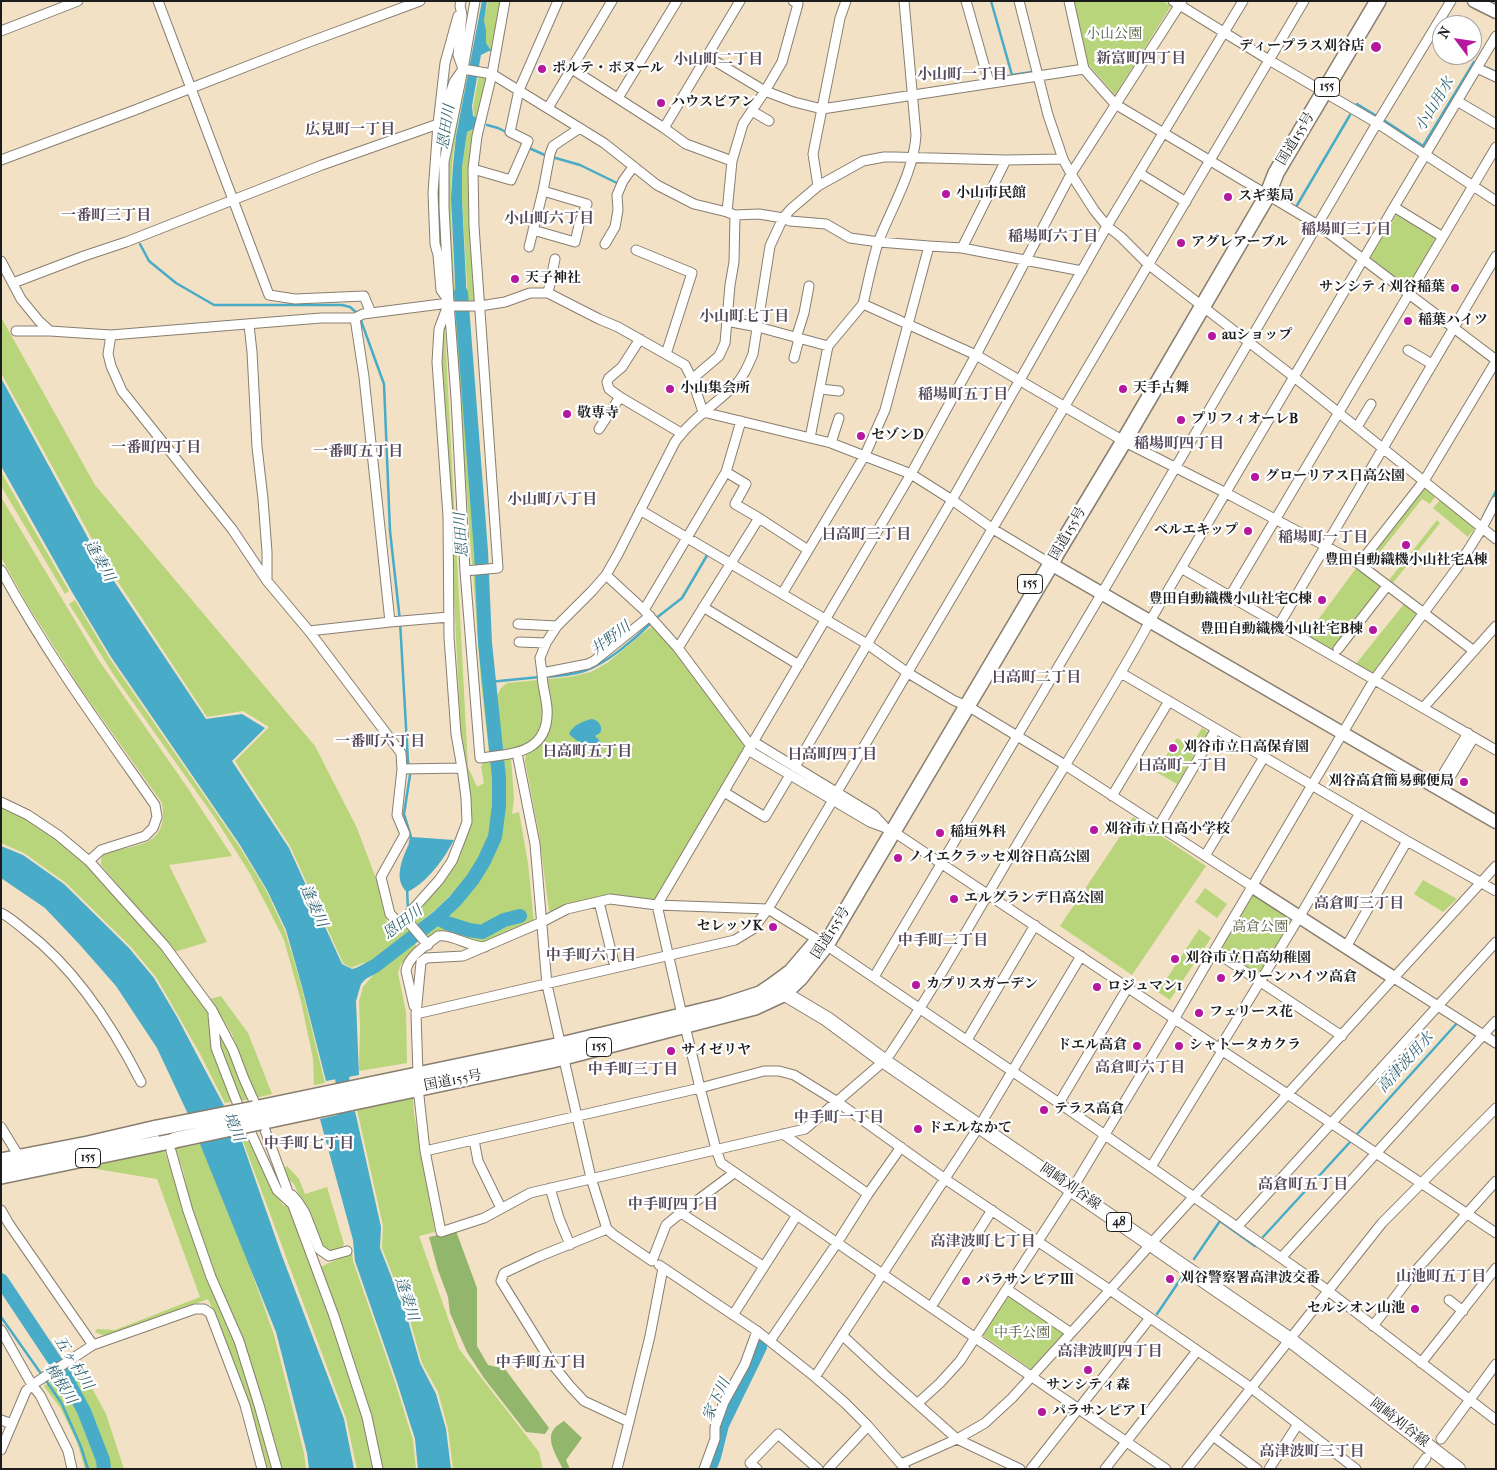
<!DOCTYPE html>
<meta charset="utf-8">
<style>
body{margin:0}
#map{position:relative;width:1497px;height:1470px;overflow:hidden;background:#f3e1c5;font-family:"IM FELL French Canon",serif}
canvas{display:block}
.frame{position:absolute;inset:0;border:2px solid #1c1c1c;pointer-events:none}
.north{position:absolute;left:1432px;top:15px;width:50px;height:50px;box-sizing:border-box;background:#fff;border:1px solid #a4a4a4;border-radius:50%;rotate:301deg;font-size:14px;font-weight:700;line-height:20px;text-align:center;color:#1c1c1c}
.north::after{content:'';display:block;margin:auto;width:18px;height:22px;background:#b5179e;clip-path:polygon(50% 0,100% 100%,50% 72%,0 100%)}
</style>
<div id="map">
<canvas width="1497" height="1470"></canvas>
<div class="frame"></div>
<div class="north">N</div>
</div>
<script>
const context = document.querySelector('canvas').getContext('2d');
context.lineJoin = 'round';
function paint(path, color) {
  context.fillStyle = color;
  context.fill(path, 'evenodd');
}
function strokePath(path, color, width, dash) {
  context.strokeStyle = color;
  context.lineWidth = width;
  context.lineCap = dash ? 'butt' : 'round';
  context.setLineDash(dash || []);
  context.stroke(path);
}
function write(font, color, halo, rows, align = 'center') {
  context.font = font + ' "IM FELL French Canon","Noto Serif JP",serif';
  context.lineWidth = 4.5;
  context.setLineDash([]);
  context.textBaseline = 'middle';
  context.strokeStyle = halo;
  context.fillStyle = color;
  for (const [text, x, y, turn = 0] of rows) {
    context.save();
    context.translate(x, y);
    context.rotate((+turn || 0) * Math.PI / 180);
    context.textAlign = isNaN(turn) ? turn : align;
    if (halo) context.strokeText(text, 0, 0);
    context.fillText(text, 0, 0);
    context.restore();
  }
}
const green = new Path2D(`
 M488,1H502L494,50L490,49L486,43V30L484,21Z
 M1073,1H1162L1171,6L1115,95L1088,64Z
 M466,72H468C462,103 455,134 452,166C449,212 453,258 456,303L453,304C451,258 445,211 449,166C452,134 460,103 466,72Z
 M479,74L489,76L478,128L477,303H468L462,199V167L467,132L475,128L477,117L474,116L473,107Z
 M1398,212L1437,236L1407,288L1370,258Z
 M453,308H456L476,564L472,565Z
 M444,313L468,767L477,787L484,783L481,767L483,763L492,762C493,781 495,800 492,819C485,866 451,897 416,926L411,920L422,910L425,900L442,880L469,822L462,759L449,496L440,366Z
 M1,317L95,485L315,746L357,828L380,889L387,922L391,926L397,927L403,924L411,933L376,962L363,963L351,968L343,963L290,846L235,761L269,727L243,711L207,717L103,559L1,373Z
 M1,472L69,591L65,594L1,486Z
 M1424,488L1435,497L1430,504L1422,499L1369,566L1365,563Z
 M1,497L98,659L187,787L232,856L169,865L207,942L174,952L101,865L102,854C134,844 169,849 162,803L81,689L27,604L1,557Z
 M1440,500L1475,528L1468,537L1433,508Z
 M1437,520L1440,523L1393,583L1389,580Z
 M1357,567L1382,587L1332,652L1306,636Z
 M473,573H477L485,682L493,751L489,752L481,682Z
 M75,600L110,659L239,846L266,890L285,931L300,981L325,1083L314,1085L313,1059L301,1001L284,940L270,912L249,872L215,818L115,677L69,604Z
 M1404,604L1415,612L1416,615L1373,673L1370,674L1355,665Z
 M652,626L690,669L744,745V749L655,900L611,894L565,906L554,914L549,911L539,834L525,761L526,753H501L497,696L501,688L507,683L569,677L591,672L607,663Z
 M1202,728L1208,732L1177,784L1156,772L1177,738L1191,746Z
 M511,758L514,799L512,814L519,812L528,863L534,922L487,943L476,944L440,932L428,940L424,935L434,926L441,925L476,936L487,935L526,918L523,912L484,928H470L443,918C449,912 457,906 463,900C490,872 505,832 505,794C505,782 504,771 503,759Z
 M1,806L16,812L67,847L96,875L164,951L202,1002L210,1017L233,1101L225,1103L199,1052L156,977L131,947L66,883L24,853L1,843Z
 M1133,817L1206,866L1132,975L1060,926Z
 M1423,880L1457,899L1443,912L1414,894Z
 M1205,888L1227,904L1217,918L1195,902Z
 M1254,893L1294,918L1259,975L1220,950Z
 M1199,929L1211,938L1170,1000L1158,992Z
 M414,940L417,948L401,964L398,973L406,1012L407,1063L359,1071L360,1028L359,1001L363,987L382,965Z
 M221,996L248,1033L272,1094L256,1098L232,1034L210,999Z
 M218,1026H220L250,1099L239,1101L219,1047Z
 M413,1098L414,1113L435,1232L419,1236L459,1349L539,1452L543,1469H453L448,1429L438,1392L422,1363L409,1317L382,1248L383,1226L357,1110Z
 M249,1134L274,1191L283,1205L293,1208L364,1418L375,1469H357L346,1418L241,1136Z
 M200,1144L248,1262L274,1335L304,1453L306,1469H279L191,1212L183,1170L175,1149Z
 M164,1150L209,1277L237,1342L274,1469H266L250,1408L224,1336L208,1299L107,1337L95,1332L97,1329L115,1330L200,1297L157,1179L84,1167Z
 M287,1166L299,1179L305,1194L327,1187L344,1244L340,1250L329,1252L321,1247L294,1184L287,1179L283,1169Z
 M352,1253L353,1261L395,1382L413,1440L416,1469H381L370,1415L350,1348L320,1267Z
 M1008,1295L1064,1333L1031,1369L982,1335Z
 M79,1364L106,1414L124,1469H85L77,1442L61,1409L44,1386Z`);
const forest = new Path2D(`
 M456,1231L477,1288V1346L488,1365L505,1369L549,1428L545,1434L526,1432L484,1378L467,1352L450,1313L448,1297L438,1270L429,1237Z
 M564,1421L582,1438L566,1460L570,1469H563C558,1459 545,1439 554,1429C556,1426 561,1423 564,1421Z`);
const water = new Path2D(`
 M482,1H487L484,21L486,30V43L490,49L494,50L493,52L489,51L481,55L472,106L473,116L476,117L475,128L467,132L462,167V199L467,303L456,304L451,198L453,166L456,136Z
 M1,378L100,560L206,719L242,714L265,728L232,761L289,848L342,964L352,969L372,964L374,970L361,984L356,1001L359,1075L326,1081L301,983L286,930L267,890L240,845L111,657L72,592L1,466Z
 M592,719C598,720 604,727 600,733L595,736L602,743L603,746L600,751C590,750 576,741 569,734C573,725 583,721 592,719Z
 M412,837L454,840C444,859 427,883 407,892C391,878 405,853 412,837Z
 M1,846L23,855L64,884L129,948L154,978L177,1017L240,1136L282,1256L344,1419L354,1469H309L307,1453L276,1332L187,1112L157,1048L116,986L80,945L45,908L1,878Z
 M355,1111L381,1227L380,1248L407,1317L420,1363L436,1394L446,1429L451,1469H418L415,1439L397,1382L355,1261L353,1240L320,1119Z`);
const stream = new Path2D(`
 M991,1L1012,75L1032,72
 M1485,67L1496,72
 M1357,104L1375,115
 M1385,121L1423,146L1474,62
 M487,125L498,128L508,133
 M517,139L529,148L547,156
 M552,157L580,165L619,184
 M1295,207H1296L1350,115
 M140,244L149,261L176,283L214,305H342L350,307L357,313
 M360,318L384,384L390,531L400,621L408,762L410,775L404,814L411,837L410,843
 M1483,517L1496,491
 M655,619L682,598L709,552
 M545,677C558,676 572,675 584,671C606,664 635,639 651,623
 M489,682L540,677
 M407,888L408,910
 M1486,1042L1496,1048
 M1358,1133L1457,1023L1475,1035
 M1263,1237L1351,1141
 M1194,1259L1220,1221L1255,1246
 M1157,1314L1182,1277
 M1,1317L42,1375
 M45,1379L62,1404L81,1447L88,1469`);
const river = new Path2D(`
 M437,918L447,923L469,930L482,932L504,920L520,916
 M356,976L375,966L437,918L455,901L473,879L484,861L495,837L499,806V778L485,643L481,551L461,293
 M341,1061L346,1132
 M1,1280L65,1376L84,1411L103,1460L104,1469
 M709,1469L714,1457L722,1425L760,1347`);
const street = new Path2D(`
 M158,1L269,295L295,299L364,296L371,313
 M475,1L463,69L444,162V207L449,303L456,398L465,571L480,758C513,754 550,753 547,708C546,696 542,685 542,673L588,664L594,661L650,616
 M793,1L798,4L782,62L765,91L743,124L732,161L727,212L735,215L759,214L783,218L791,209L818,186L863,161L884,157H894L1006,160L1063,159
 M904,1L916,135C914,171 892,207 879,240C872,261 868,283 863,304L976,355L1127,443L1226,493L1359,564L1474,651
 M966,1L989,82
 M1019,1L1048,115L1063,159L1071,174L1094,210L1107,226L1121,237L1149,265L1294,377L1496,539
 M1069,1L1084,69L1115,104L1318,225L1496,360
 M1173,1L1269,60L1377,123L1496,201
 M1,31L78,1
 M708,57L765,91L794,102L822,109L1084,69
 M1477,68L1496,77
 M463,69L492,74L604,143L657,185L694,204L727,212
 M572,69L664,128L740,1
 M618,98L677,1
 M1457,101L1496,124
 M548,108L612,1
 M752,111L769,121
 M664,128L686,144L732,161
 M1,160L135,110L304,44L420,1
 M473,169L511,180L528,141L510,132L519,90L558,1
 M1139,173L1186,202
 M818,186L813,154L840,18L846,1
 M1394,207L1443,237
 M533,230L575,242L580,221L587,204L543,191
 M605,244L615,227L618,210L617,195L623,181L633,167
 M529,247L543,191L550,154L553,146L580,128
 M962,248L1006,160
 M636,250L692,273L666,354
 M1,261L21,299L39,321L50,331L111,335L321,318H355L363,314L371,313L449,303
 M13,283L84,256L126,242L322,165L438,124L442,118L454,82L463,69L458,55L462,15L460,6L461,1
 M548,293L555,259
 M448,300L441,290L438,255L435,244L433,193L438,124L445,63L458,16
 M448,305L439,329L437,362L448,516L449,637L456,734L462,768L466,798L467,822L461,838L452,861L439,880L405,918L400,920H396L390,914L381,877L405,834L397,815L402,769L462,768
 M450,306H480L505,302L530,293H548L599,319L618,327L685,365L692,379L703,412
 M355,318L364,377L390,622
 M726,321L758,327L828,346
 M249,325L252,352L257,447L263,499L267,552V581
 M16,331H50
 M111,335L108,354L111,366L122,391L232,529L267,581L309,631L401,753L402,769
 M796,338L804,313L809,286
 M1408,350L1432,364
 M794,358L799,339
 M692,379L719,356L725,343L730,285L734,262L735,215
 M820,389L839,391
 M620,397L609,389L607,382L609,378L622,367L640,339
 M703,412L831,443L911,474L952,500L993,529L1051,564
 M1357,427L1371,404
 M599,429L620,397L681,433
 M810,438L828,346L863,304
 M831,443L839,418
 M726,472L746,484L735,504L759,518
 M640,510L867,644L908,673L953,700L971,708L1065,765L1253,887
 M1359,564L1424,481L1496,361
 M1181,568L1496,750
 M1,570C46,653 101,728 155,805L157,817L153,828L145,836L101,850L89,861
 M465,571L498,568L474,226L473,169L477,136L492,74L505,1
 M782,594L865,455L885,410L929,246L962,248L1082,271
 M1230,596L1496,147
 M703,607L799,665
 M644,610L726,472L741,421
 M518,624L557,626
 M1279,625L1496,256
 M309,631L390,622L449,617
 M519,642L546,643
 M678,648L759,518L808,550
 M1338,649L1387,586
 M542,673L540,658L546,643L557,626L592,591L606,575
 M1121,673L1407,841L1496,891
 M1423,708L1496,626
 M754,742L874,815L884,826
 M751,746L678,648L644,610L606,575L618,554L675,442C692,418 718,403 738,382C745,374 749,364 753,354L770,246L783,218L790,221L826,224L850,238L879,242L929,246
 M748,750L870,822L886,828L897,834L1496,1233
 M517,753L535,844L547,985L591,1178L607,1229L614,1235L652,1261L666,1225L683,1211L734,1173
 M795,767L952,500L1107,226L1243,1
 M1437,788L1440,779L1468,733
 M1437,789L1449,779L1474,737
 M724,792L765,817L790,775
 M837,792L1304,1
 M1112,796L1169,701
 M1,802L28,815L58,835L89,861L165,946L212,1010L233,1050L244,1079L257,1108
 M1159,826L1216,729
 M1205,856L1264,757
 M599,902L615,967
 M1,913C10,917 18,925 26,931C76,969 113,1027 141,1082
 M405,918L428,945
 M826,945L1059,1103L1323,1287L1496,1420
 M1346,947L1407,841
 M1214,951L1342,1036
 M874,977L1102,593L1377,123L1451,1
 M1394,978L1496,1043
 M414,1006L406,971C408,956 427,945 438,936C453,934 469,947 485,947
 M416,1014C522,989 629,965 735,940L753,929L768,909L833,800
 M213,1015L216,1048L236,1100L277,1190L291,1203
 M682,1015L657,905L911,474L976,355L1071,174L1182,1
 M685,1026L700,1088L764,1071H779L794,1075L836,1101L945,1179L1110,1290L1012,1398L985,1423L957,1439L901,1464L905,1469
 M967,1040L1035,925
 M1219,1049L1300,916L1360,813
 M418,1074L416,1014L421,962L426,958L463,956L542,922L567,909L610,899L657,905L768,909L818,940
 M412,1089L419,1096L425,1151L441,1232L484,1218L530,1193L805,1129L884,1061L890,1054C936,986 976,914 1018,843C1062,769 1109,697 1150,621L1394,207L1496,36
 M1059,1103L1128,987
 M262,1122L334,1316L367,1417L378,1469
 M1,1127L20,1158
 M783,1134L868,1194
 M474,1140L478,1161L501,1208
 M171,1151L188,1211L211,1277L239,1341L259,1405L277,1469
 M425,1151L700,1088L716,1149L721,1163L1166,1469
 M1151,1167L1222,1051
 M550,1188L559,1218L570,1245
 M292,1195L298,1202L305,1213L319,1249L329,1256L347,1251
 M1,1210L9,1224L93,1345L195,1309H204L210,1313L245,1405L262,1469
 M681,1213L763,1266
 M1237,1227L1496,942
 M607,1229L538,1257L504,1273L501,1281L553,1365L570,1386L584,1401L629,1422L650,1336L663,1268
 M1281,1258L1496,1021
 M659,1265L757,1331L815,1377L845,1403L868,1426L901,1464
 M1008,1290L1071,1333
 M1449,1300L1463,1311
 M931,1307L992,1210
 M733,1315L797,1215
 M1373,1326L1411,1276L1496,1181
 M1,1330L32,1385L40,1395L68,1451L72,1469
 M842,1335L885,1375L957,1439L1020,1469
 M770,1341L837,1243L868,1194L901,1147
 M1421,1363L1496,1268
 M815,1377L980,1125L1081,956
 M918,1403L940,1383L960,1361L1077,1181L1175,1018L1214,951L1374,680L1457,568L1482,528L1496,501
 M1,1420L12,1424
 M1213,1436L1257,1469
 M1441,1439L1496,1364
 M1,1450L26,1391L32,1385L93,1345
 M617,1469L629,1422
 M704,1469L715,1439V1427L724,1402L745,1364L757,1331
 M757,1469L750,1463L778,1434L818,1469
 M828,1469L868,1426
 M1031,1469L1150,1318
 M1105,1469L1197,1351
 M1187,1469L1382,1223L1496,1108
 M1269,1469L1298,1424
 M1356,1469L1250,1387L1110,1290L1157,1237L1496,866
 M1418,1469L1426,1458`);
const secondary = new Path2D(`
 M1474,1L1496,12
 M1051,564L1496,822
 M1253,887L1394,978`);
const primary = new Path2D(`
 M775,988L827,1019L884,1061L1289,1339L1458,1469`);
const highway = new Path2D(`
 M254,1109L561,1045L723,1006L760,994L772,986L791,972L815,944
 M260,1122L552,1060L755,1007L783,994L800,978L826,945L1051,564L1056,554L1124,441L1267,196L1276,173L1378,1
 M1,1161L88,1144L157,1128
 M1,1176L175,1140`);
const highwayBridge = new Path2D(`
 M157,1128L254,1109
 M175,1140L260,1122`);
const markers = [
 [1376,47,6,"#b5179e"],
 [542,69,5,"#b5179e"],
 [661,103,5,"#b5179e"],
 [946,194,5,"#b5179e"],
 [1228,197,5,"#b5179e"],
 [1181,243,5,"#b5179e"],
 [515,279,5,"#b5179e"],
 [1455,288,5,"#b5179e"],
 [1408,321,5,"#b5179e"],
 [1212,336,5,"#b5179e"],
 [670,389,5,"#b5179e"],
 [1123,389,5,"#b5179e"],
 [567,414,5,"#b5179e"],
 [1181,420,5,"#b5179e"],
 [861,436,5,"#b5179e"],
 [1255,477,5,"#b5179e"],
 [1248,531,5,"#b5179e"],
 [1406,545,5,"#b5179e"],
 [1322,600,5,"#b5179e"],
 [1373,630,5,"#b5179e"],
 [1173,748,5,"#b5179e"],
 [1464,782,5,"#b5179e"],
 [1094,830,5,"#b5179e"],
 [940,833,5,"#b5179e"],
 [898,858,5,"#b5179e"],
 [954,899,5,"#b5179e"],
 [773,927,5,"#b5179e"],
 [1175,959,5,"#b5179e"],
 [1221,978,5,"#b5179e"],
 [916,985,5,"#b5179e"],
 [1097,987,5,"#b5179e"],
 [1199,1013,5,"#b5179e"],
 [1137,1046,5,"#b5179e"],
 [1179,1046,5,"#b5179e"],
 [671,1051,5,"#b5179e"],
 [1044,1110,5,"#b5179e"],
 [918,1129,5,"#b5179e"],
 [1170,1279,5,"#b5179e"],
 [966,1281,5,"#b5179e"],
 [1415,1309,5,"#b5179e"],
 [1088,1370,5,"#b5179e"],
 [1042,1412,5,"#b5179e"]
];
const shields = [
 [1327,87,25],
 [1030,584,25],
 [599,1047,25],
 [88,1158,25],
 [1119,1222,25]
];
const shieldNames = [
 ["155",1327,87],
 ["155",1030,584],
 ["155",599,1047],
 ["155",88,1158],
 ["48",1119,1222]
];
const parkNames = [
 ["小山公園",1114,35],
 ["高倉公園",1260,928],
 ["中手公園",1022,1334]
];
const poiNames = [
 ["ディープラス刈谷店",1365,47,"right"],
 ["ポルテ・ボヌール",552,69],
 ["ハウスビアン",671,103],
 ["小山市民館",956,194],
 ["スギ薬局",1238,197],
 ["アグレアーブル",1191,243],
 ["天子神社",525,279],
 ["サンシティ刈谷稲葉",1445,288,"right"],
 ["稲葉ハイツ",1418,321],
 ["auショップ",1222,336],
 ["小山集会所",680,389],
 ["天手古舞",1133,389],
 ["敬専寺",577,414],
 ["プリフィオーレB",1191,420],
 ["セゾンD",871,436],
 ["グローリアス日高公園",1265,477],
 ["ベルエキップ",1238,531,"right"],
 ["豊田自動織機小山社宅A棟",1406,561,"center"],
 ["豊田自動織機小山社宅C棟",1312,600,"right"],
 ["豊田自動織機小山社宅B棟",1363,630,"right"],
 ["刈谷市立日高保育園",1183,748],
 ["刈谷高倉簡易郵便局",1454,782,"right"],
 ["刈谷市立日高小学校",1104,830],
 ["稲垣外科",950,833],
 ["ノイエクラッセ刈谷日高公園",908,858],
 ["エルグランデ日高公園",964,899],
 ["セレッソK",763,927,"right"],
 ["刈谷市立日高幼稚園",1185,959],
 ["グリーンハイツ高倉",1231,978],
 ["カプリスガーデン",926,985],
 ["ロジュマン1",1107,987],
 ["フェリース花",1209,1013],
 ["ドエル高倉",1127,1046,"right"],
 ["シャトータカクラ",1189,1046],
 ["サイゼリヤ",681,1051],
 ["テラス高倉",1054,1110],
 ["ドエルなかて",928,1129],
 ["刈谷警察署高津波交番",1180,1279],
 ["パラサンピアⅢ",976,1281],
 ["セルシオン山池",1405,1309,"right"],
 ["サンシティ森",1088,1386,"center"],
 ["パラサンピアⅠ",1052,1412]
];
const streetNames = [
 ["国道155号",1296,139,-59],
 ["国道155号",1068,534,-60],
 ["国道155号",831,933,-58],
 ["国道155号",453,1081,-11],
 ["岡崎刈谷線",1070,1187,35],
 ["岡崎刈谷線",1399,1423,38]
];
const neighbourhoodNames = [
 ["新富町四丁目",1141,59],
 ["小山町二丁目",718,60],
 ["小山町一丁目",962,75],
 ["広見町一丁目",350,130],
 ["一番町三丁目",106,216],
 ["小山町六丁目",549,219],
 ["稲場町三丁目",1346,230],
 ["稲場町六丁目",1053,237],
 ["小山町七丁目",744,317],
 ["稲場町五丁目",963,395],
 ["稲場町四丁目",1179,444],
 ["一番町四丁目",156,448],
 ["一番町五丁目",358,452],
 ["小山町八丁目",552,500],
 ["日高町三丁目",866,535],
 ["稲場町一丁目",1323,538],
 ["日高町二丁目",1036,678],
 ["一番町六丁目",380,742],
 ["日高町五丁目",587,752],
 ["日高町四丁目",832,755],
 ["日高町一丁目",1182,766],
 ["高倉町三丁目",1359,904],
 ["中手町二丁目",943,941],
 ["中手町六丁目",591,956],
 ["高倉町六丁目",1140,1068],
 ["中手町三丁目",633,1070],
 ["中手町一丁目",839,1118],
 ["中手町七丁目",309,1144],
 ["高倉町五丁目",1303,1185],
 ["中手町四丁目",673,1205],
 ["高津波町七丁目",983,1242],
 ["山池町五丁目",1441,1277],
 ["高津波町四丁目",1110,1352],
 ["中手町五丁目",541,1363],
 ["高津波町三丁目",1312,1452]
];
const waterNames = [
 ["小山用水",1435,105,-59],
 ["恩田川",447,127,-81],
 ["恩田川",462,535,-94],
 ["逢妻川",99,561,61],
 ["井野川",611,639,-37],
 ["逢妻川",313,906,66],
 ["恩田川",403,923,-37],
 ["高津波用水",1406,1063,-48],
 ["境川",233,1127,67],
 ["逢妻川",406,1299,72],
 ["五ヶ村川",73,1363,58],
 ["横根川",60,1384,58],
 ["家下川",717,1400,-65]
];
paint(green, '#b8d57b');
paint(forest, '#92b66b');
paint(water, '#48abc7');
strokePath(stream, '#48abc7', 2.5);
strokePath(river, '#48abc7', 14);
strokePath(street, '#887e70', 11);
strokePath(secondary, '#887e70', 15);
strokePath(primary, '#887e70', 16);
strokePath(highway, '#887e70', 18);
strokePath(street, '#fff', 9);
strokePath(secondary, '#fff', 12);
strokePath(primary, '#fff', 14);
strokePath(highway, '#fff', 15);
strokePath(highwayBridge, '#887e70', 18, []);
strokePath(highwayBridge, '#fff', 15);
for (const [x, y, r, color] of markers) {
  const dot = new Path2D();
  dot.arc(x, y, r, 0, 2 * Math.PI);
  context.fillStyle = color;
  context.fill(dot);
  strokePath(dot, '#fff', 2);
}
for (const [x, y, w] of shields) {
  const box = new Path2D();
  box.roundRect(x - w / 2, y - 9.5, w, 19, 4);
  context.fillStyle = '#fff';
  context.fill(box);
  strokePath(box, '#1c1c1c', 1);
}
write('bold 12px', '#1c1c1c', null, shieldNames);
write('14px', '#535d3d', '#fff', parkNames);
write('bold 14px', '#1c1c1c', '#fff', poiNames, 'left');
write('14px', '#1c1c1c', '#fff', streetNames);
write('bold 15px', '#56495a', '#fff', neighbourhoodNames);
write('italic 15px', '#326472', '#fff', waterNames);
</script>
